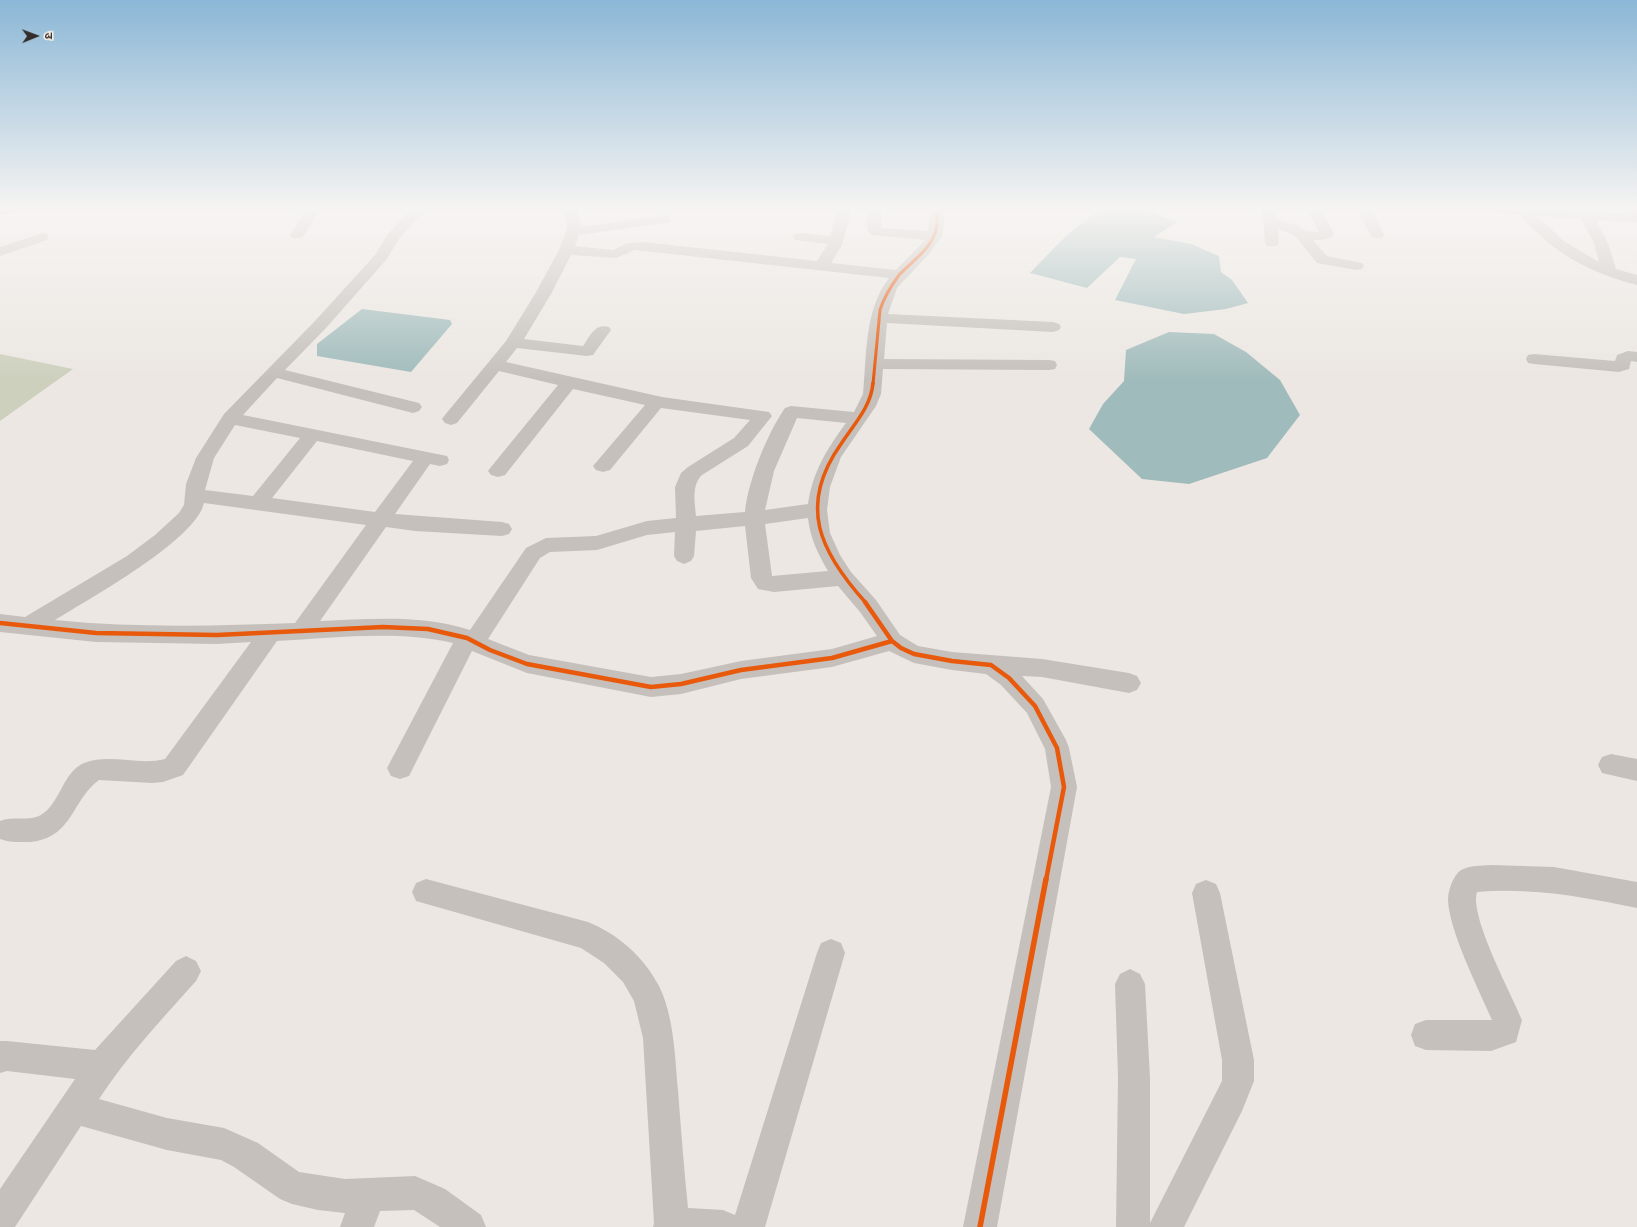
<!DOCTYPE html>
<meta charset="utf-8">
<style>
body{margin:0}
#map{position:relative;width:1637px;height:1227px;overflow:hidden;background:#ece7e2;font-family:"DejaVu Sans","Noto Sans Devanagari",sans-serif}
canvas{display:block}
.north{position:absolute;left:16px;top:16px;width:40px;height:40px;-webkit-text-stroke:3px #f8f2ea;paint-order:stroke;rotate:89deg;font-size:11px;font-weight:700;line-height:16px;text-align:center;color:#352d29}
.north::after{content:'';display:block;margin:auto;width:14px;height:18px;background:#352d29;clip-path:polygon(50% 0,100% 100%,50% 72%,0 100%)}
</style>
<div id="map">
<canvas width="1637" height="1227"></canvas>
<div class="north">उ</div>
</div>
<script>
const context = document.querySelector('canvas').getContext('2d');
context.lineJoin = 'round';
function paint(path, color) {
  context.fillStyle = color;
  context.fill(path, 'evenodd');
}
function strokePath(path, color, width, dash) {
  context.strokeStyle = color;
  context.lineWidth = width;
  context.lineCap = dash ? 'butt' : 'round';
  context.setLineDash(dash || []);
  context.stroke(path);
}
const green = new Path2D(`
 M0,354L73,369L0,421Z`);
const water = new Path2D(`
 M1104,209H1141L1177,222L1154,237L1191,244L1219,256L1221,272L1232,280L1248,303L1226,309L1184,314L1115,300L1136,259L1120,257L1087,288L1030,273C1052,251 1075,223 1104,209Z
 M362,309L450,320L452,324L411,372L317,356V344Z
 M1169,332L1214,334L1246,352L1280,380L1300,415L1267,458L1189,484L1142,479L1089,429L1103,404L1124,381L1126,350Z`);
const minor = new Path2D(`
 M307,209H321L302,238H292L290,235Z
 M414,209H429L416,220L399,239L386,260L326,328L285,370L419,403L422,407L419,411L413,413L277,378L243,415L447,456L449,460L447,464L440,466L430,464L395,514L502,522L509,524L512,529L509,534L502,536L415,531L386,527L320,621C370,619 421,614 470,630L526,548L546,538L596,536L647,521L676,518L675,487L681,473L688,467L734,438L750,420L661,408L610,470L603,472L596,470L593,466L645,405L573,389L505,475L498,477L491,475L488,471L491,467L558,385L499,371L457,423L451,425L445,423L442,419L445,415L506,341L535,294L559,250L566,232L567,223L563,209H577L581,227L664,215L669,216L671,219L669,222L664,223L579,235L575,246L613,250L627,243L644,242L817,261L828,244L795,240L793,237L795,234L800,233L830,236L838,209H852L842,245L831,263L896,270L925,240L871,235L867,230V209H881V228L928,231L930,209H944V223L942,236L929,254L897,288L888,314L1053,322L1059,324L1061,327L1059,330L1053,332L887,323L884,359L1049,360L1055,361L1057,365L1055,369L1049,370L883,369L881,394L876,406L841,457L830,487L827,510L830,533L840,555L851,572L876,600L900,635L918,646L952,652L1042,659L1129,673L1137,676L1141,683L1137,690L1129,693L1042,677L1022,676L1043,699L1066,740L1069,748L1077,787L997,1227H963L1051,787L1045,749L1027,713L1001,685L986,674L952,670L914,663L889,651L832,667L741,679L681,694L651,697L527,673L472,651L409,776L400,779L391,776L387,768L453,643C395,630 335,638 277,641L183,775L163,782L152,783L99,780C71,801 73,838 30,842C20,842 10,843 0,839V821C12,816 27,821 39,816C60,806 62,772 84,763C111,753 138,766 165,759L251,642L217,644L96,642L0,632V614L25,617L127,556L155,535L179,513L184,505L186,484L196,458L224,414L314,322L375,255L388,234L406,214ZM635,250L889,278C864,310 867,355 863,394L854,412L791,406L785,408C767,434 748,481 745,512L696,516C695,502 691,486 702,475L748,446L772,416L769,412L662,397L506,362L517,348L587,356L593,355L611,330L609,327C595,323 590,336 583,346L524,339L551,294L571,255L616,258ZM797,418L846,423C827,449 813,471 808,504L765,510L774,471ZM235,425L300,438L253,496L205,490L214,458ZM317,441L413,461L375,512L272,498ZM204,503L366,525L295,623C215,626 135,628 55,620C89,599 196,540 204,503ZM808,518C810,538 818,554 828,571L772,576L765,524ZM745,526L751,578L758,589L774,592L838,586L860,612L877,636L832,649L741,661L681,674L651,677L529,655L488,639L540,558L550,552L597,550L647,535L675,532L674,556L677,561L684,564L691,561L694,556L696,531Z
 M1262,209H1276L1277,220L1297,225L1306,231L1319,232L1307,209H1321L1334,234C1330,241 1320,240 1313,240L1327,256L1362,263L1364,266L1362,269L1357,270L1317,263L1294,235L1278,229L1279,243L1277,246H1267L1265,243Z
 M1357,209H1371L1384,235L1382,238H1372Z
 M1490,209H1553L1637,214V222L1596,220L1608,243L1616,269L1637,275V285C1590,273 1552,253 1521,215L1492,212ZM1537,216L1581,219L1594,243L1599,262L1565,242Z
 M42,233L47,234L49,237L47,240L0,256V247Z
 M1628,351L1637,352V362L1631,361L1629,369L1619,372L1534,364L1528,363L1526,359L1528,355L1534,354L1615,361L1617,355Z
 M1611,754L1637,759V781L1602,773L1598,765L1602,757Z
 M1491,865L1554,867L1637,882V908C1584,897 1532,887 1477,892C1469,916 1512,995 1522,1020L1516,1042L1491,1051L1426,1050L1415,1046L1411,1035L1415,1024L1426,1020H1492C1479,990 1449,931 1448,900C1448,890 1453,876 1461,870C1470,865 1482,866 1491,865Z
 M426,879L588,922C618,934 644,957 659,986C674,1016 675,1057 678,1090C681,1130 684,1169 688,1208L723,1210L735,1215L817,953L821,943L831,939L841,943L845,953L765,1227H653L654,1223L643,1038L634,1001L623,982L604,963L581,948L416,901L412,892L416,883Z
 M1206,880L1216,884L1220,893L1254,1060V1081L1242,1111L1184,1227H1116L1118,1078L1115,984L1120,974L1130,969L1140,974L1145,984L1150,1078V1223L1222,1081V1060L1192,893L1196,884Z
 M186,956L196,961L201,971L196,981C162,1019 127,1056 99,1099L167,1118L224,1128L258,1143L299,1172L345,1179L415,1176L445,1189L481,1215L486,1227H440L414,1210L380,1211L374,1227H340L345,1213L318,1210L292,1204L280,1199L234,1167L221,1160L167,1150L81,1126L15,1227H0V1189L75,1079L7,1071L0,1073V1041H7L95,1050L176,961Z`);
const major = new Path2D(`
 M0,209H19L17,212L0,215Z
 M1625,209H1637V218L1632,217Z`);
const cyclewayFar3 = new Path2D(`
 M873,384L880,310C884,297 891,286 899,275C911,262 929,251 935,233C938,225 937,217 937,209`);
const cyclewayFar2 = new Path2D(`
 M866,603C820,552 797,506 841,444C854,424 871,407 873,383`);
const cyclewayFar1 = new Path2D(`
 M865,602L892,641L901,648L914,654L952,661L991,665L1009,678L1035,706L1057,748L1064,787L1046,880
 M0,623L96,633L217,635L383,627L428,629L467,638L490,650L527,664L651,687L681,684L741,670L832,658L892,641`);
const cycleway = new Path2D(`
 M980,1227L1046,879`);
paint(green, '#cdd0bd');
paint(water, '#a0bbbb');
paint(minor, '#c5c0bb');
paint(major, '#b4aeaa');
strokePath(cyclewayFar3, '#e8590c', 3);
strokePath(cyclewayFar2, '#e8590c', 3.5);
strokePath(cyclewayFar1, '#e8590c', 4.5);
strokePath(cycleway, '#e8590c', 5.5);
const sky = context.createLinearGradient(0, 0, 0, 380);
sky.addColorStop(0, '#8bb7d6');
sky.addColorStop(0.55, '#f6f4f2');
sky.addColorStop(1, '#f6f4f200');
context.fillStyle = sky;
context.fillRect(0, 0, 1637, 380);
</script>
